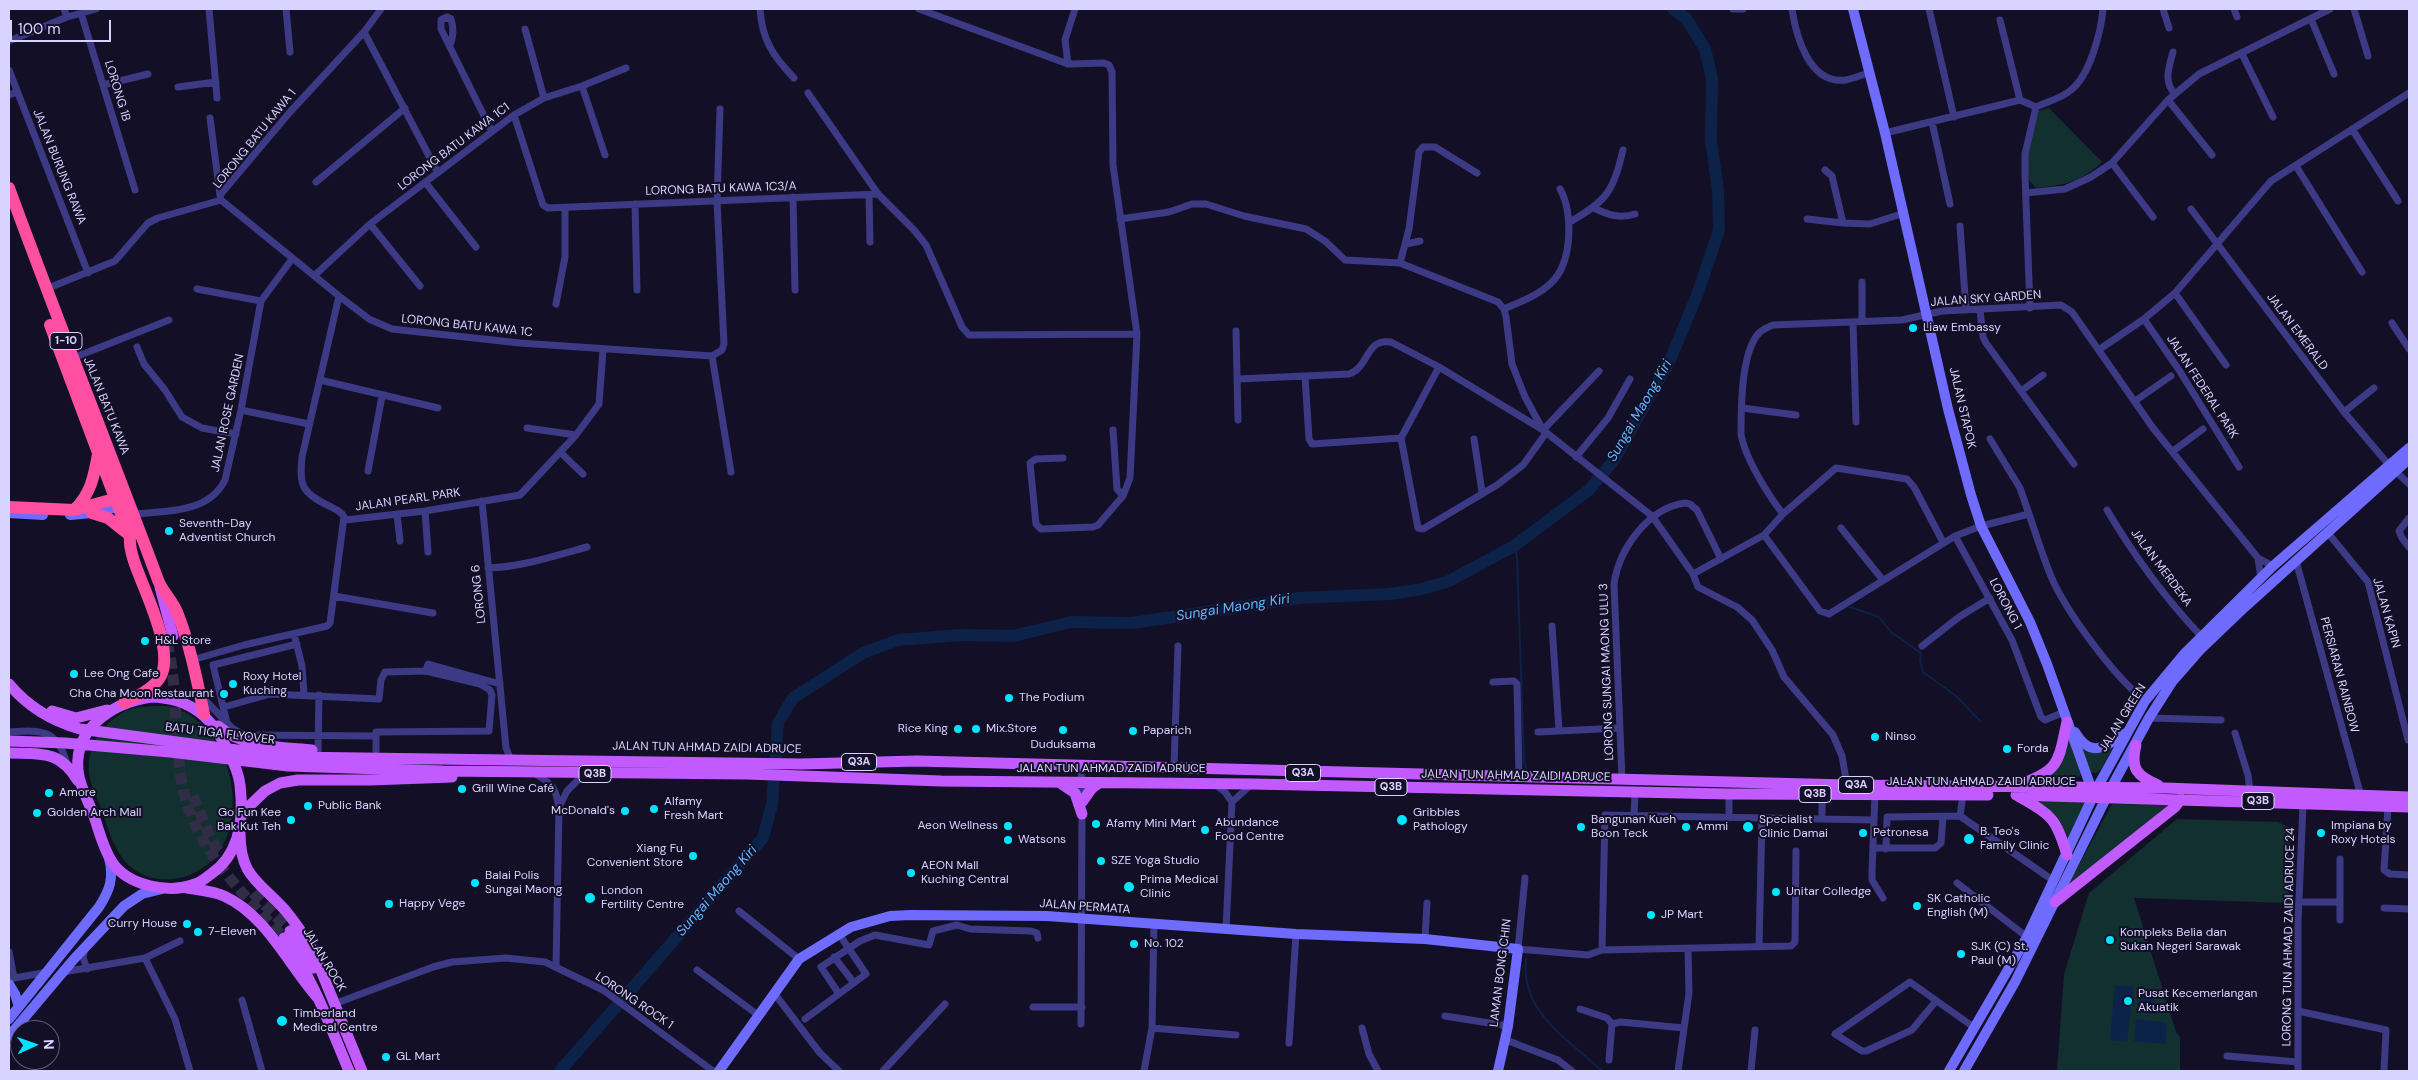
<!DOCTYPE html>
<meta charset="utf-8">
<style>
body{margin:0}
#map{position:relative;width:2418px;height:1080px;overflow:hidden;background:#130f26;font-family:"DM Sans",sans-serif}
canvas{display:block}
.frame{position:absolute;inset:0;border:10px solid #d9d4ff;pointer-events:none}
.north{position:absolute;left:10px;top:1020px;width:50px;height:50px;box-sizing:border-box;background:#130f26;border:1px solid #625e7d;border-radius:50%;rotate:88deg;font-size:14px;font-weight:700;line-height:20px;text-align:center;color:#d9d4ff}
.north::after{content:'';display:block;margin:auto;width:18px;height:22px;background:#00e5ff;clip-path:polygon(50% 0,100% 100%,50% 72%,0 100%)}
.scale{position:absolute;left:10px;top:20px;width:101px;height:22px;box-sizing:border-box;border:2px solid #d9d4ff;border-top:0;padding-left:6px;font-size:15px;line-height:18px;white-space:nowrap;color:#d9d4ff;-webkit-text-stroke:4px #130f26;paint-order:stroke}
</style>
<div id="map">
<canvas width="2418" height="1080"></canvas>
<div class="frame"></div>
<div class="north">N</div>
<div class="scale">100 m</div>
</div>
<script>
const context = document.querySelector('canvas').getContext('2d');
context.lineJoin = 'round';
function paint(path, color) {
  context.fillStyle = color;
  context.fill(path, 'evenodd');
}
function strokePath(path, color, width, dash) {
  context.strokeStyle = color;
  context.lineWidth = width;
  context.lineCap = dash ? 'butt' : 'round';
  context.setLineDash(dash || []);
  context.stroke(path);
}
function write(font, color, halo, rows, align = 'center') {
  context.font = font + ' "DM Sans",sans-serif';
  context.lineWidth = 4;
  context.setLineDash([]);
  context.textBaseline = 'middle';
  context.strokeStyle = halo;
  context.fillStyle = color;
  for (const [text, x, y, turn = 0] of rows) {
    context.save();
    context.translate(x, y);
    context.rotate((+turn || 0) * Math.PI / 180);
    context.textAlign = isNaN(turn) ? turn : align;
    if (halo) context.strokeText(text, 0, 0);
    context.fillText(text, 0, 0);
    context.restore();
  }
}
const green = new Path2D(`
 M2049,108L2102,162C2081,182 2064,185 2036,188L2028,179L2027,154L2038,111Z
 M168,706C224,718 250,802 221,849C201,882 150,892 124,860C112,845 107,825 101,808C97,799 93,789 90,779C84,750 100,724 126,711C139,706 154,706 168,706Z
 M2069,731L2082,770L2080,776L2076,778H2048L2058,768Z
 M2114,745L2101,769L2096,773L2091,772L2080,746C2097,754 2098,755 2114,745Z
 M2035,800L2085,803L2068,840L2056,815Z
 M2112,804L2170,805L2067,887Z
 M2177,819L2278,822L2290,828L2289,903L2134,898L2176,1032L2180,1037V1071H2057L2064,974L2089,893Z`);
const water = new Path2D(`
 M2115,985L2133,987L2127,1042L2110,1040Z
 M2140,990L2156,992L2154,1014L2137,1012Z
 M2136,1019L2167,1023L2165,1044L2134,1041Z`);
const stream = new Path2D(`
 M1514,546L1517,557L1524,761L1527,771
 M1850,607L1879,617L1891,632L1921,653L1920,661L1923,672L1956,696L1981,722
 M1526,959C1520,1012 1568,1039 1602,1071`);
const river = new Path2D(`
 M560,1071L763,838L772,804L778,723L793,698L863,653L898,640L961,635L1013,636L1071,622L1132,623L1299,598L1390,594L1422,589L1449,581L1514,546L1589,490L1614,460L1671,358L1697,295L1719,230L1718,190L1711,140L1712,78L1705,49L1686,18L1673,9`);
const primaryTunnel = new Path2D(`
 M167,642C178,687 174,732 181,778C190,844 241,891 284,938
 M193,796L211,839L221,855
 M253,893L290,931`);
const street = new Path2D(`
 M64,9L67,17
 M209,9L217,98
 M286,9L290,52
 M760,9C762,40 773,56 794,78
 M919,9L1068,64L1104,63L1109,65L1112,72L1113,165L1137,334L1130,478L1123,496L1098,525L1093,527L1041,529L1036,524L1030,463L1036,459L1063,458
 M1733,9H1743
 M1792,9C1796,36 1809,85 1846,80C1854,78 1862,75 1869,73
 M1929,9L1954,117
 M2163,9L2169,28
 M2234,9L2237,17
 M2354,9L2368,56
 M81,13L135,190
 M2311,19L2334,74
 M2000,20L2020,100
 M525,29L544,98
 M364,32L438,173
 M9,41L67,17L96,9
 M450,45C454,36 454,29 451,19L447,17L441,20V29L491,130
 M2173,52C2169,67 2163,82 2175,94
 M2242,54L2273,117
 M1068,64L1065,40L1075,9
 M9,70L88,273
 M103,85L148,74
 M582,86L605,155
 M178,87L216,82
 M808,93L878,194L914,230L926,245L962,327L969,335L1137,334
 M9,95L17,92
 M2168,100L2212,155
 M2036,107C2047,102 2062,98 2071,90C2090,75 2101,32 2103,9
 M514,115L543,205L548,208L878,194
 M210,118L220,195
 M1932,122L1950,204
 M2352,129L2398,201
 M1885,133L2020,100L2036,107
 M2112,163L2153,217
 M2296,166L2362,272
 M1825,170L1832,176L1843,223L1870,224L1904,213
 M316,182L405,108
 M425,182L476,247
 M2026,193L2065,189L2091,177L2112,163L2168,100L2199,74L2330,9
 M869,195L870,242
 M793,197L795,290
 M221,200L339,296L369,319L392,329L520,343L712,356L722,350L724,344L717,201L720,109
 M635,204L637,290
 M1594,208C1608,215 1620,219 1635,214
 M2191,209L2344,412L2389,465L2409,484
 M1120,219L1169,212L1192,204H1206L1244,216L1306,229L1325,241L1345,260L1400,263L1498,302L1504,309L1506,317L1512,364L1525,397L1543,430L1652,516L1693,574L1698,587L1737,607L1752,620L1772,650L1784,677L1833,735L1842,756L1847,785
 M1807,219L1843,223
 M1570,222C1608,200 1613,191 1623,150
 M370,224L420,286
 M1960,226L1966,310
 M1406,244L1420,241
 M1400,263L1409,229L1419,152L1423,147H1435L1477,173
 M315,275L370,224L514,115L544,98L582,86L626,68
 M1862,282V321
 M46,289L115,261L148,223L158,218L221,200L220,195L290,112L364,32L381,9
 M197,289L261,301
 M2175,293L2226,365
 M556,304L565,257V208
 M2030,308L2025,176V154L2036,107
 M1504,309C1520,302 1539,295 1551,283C1572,264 1574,213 1560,189
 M1980,310L1983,337L1986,343L2074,464
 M2144,319L2179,370L2239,467
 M1853,322L1856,422
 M2392,323L2409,349
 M1236,331L1238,420
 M137,347L144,364L165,390L182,417L202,428L236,434
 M2100,349L2144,319L2175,293L2271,181L2409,93
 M712,356L731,472
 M73,358L169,320
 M1439,367L1543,430L1599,371
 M1305,376L1309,439L1312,444L1401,438
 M1238,379L1349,374C1370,367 1365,338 1391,342L1439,367L1401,438L1418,528L1423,529L1497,485L1523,465L1546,433
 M320,380L438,408
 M2021,391L2043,375
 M2135,401L2171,376
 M1742,408L1796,415
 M241,410L309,424
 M2344,412L2374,388
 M527,428L576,435
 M1113,430L1117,489L1123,496
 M1474,439L1482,492
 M1990,439L2020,488L2029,514
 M2173,451L2203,429
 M560,452L583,474
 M1576,457L1608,418L1630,379
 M368,471L382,396
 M482,501L506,748L511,760
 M2107,510C2133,554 2166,599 2201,636
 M425,511L428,552
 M135,514C167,511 209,513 225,480L241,410L261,301L292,259
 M397,514L400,541
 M1783,514C1768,495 1745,458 1741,434C1741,408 1741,352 1759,333C1763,329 1768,327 1773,325L1902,320L1942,311L2061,305L2072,312L2153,428L2258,558L2273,566
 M2409,518L2399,531L2402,538L2409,547
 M345,520L425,511L520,495L576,435L599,404L603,350
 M1841,528L1882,579
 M2328,533L2368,582L2408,740
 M1764,535L1820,611L1829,614L1955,536L1981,526L2029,514C2037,537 2044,561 2054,583C2071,618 2115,677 2145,701
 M1955,536L2012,640L2041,717L2045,720L2064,712
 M2258,558L2261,579
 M2296,561L2361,796
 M488,568C522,567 554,556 587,547
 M1693,574L1764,535L1783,514L1836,468L1907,479L1914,487L1943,542
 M334,596L433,613
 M1552,626L1559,730
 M294,634L302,666L304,695
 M1922,646L1959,617L1990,598
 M192,660L244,645L327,626L330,623L344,517C341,511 335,509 329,506C302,493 299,486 302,457L339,296
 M426,671L428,664L500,684
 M1493,682L1514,681L1517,684L1519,778
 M202,697L232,728L244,735
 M224,707L270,694L379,699L381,680L385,672L426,671L480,684L490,690L492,695L489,731L376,732V751
 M2149,718L2221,720
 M227,723L213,665L297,644
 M9,732C41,730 57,728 67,764
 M1538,732L1620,728
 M2235,733L2248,775L2250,791
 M246,735L376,736
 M318,751L319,695
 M1081,765L1082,801
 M1174,767L1178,646
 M536,774C553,785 556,788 559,808L556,966
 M1622,779L1614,584C1619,549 1648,508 1685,503L1690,504L1697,510L1721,559
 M1215,784L1225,792L1232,802L1226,929
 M1729,794V818
 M1875,794L1872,872V880L1883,898
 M1232,802L1252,784
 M560,805L567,791L584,774
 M2388,807L2384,870L2390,874L2409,875
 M1634,816L1635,792
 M1960,816L1963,795
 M1822,819V794
 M1873,848H1935L1941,843L1943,817
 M1886,849L1887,817L1960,816L2054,881
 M2340,859V920
 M1525,878L1518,949L1588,955L1602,950L1791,946L1795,942L1796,851
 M1957,883L2027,937
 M2300,902H2340
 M2384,908L2409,909
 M739,911L799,959
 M1425,939L1427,903
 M1759,947L1762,818
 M85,948L83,957L87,969
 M1602,950L1605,815L1874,820
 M9,952L14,978
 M834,957L854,983
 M145,958L175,1019L190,1071
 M697,970L758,1015
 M63,972L145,958L180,941
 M9,979L48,972
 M774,993L820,1053L839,1071
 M839,994L821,967L860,941L875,935L929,945L933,931L957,925L970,929L1031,931L1037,933L1038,938
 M242,1000L262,1071
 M1936,1001L1912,1030L1866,1051H1862L1835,1034L1910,982L1975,1028
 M334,1004L433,967L452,962L506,958L545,962L603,990L713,1071
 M1033,1007H1082
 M1580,1009L1607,1018L1612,1024
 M2298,1011L2386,1030L2384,1071
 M1445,1016L1508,1026
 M805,1019L866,974L839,934
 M1081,1024L1082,812
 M1612,1024L1621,1022L1684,1028
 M1152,1028L1236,1035
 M1362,1028L1369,1054L1378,1071
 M1506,1040L1558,1060L1572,1071
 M1289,1043L1296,934
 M2227,1056L2298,1062
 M1609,1060L1612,1024
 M883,1071L945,1004
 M1144,1071L1152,1028L1154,924
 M1678,1071L1689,993L1688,949
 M1751,1071L1755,1030
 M2298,1071V923L2303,804`);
const secondary = new Path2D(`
 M1853,9L1885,133L1948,409L1971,495L1981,526L2030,622L2047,664L2093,793
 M9,513L43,515
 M70,515L92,513L118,507L121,501
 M2075,732C2092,760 2104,746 2126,733
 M9,984L15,994L19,1007
 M9,1019L99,907C110,890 114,878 109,858
 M9,1036L74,959L124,906L142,894L162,889
 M719,1071L799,959L851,927L890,916L910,915L1047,916L1296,934L1425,939L1518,949L1508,1026L1498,1071
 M1949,1071L2027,937L2097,788L2145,701L2185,653L2273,566L2409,448
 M1964,1071L2015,982L2111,788L2149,718L2172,682L2200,650L2245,607L2409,459`);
const primary = new Path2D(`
 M160,587L173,636
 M9,684C28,707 52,721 80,729L289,757L801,764L917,761L1847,785L2165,788L2409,797
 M151,697C192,698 213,718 229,753C234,763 239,774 240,785C244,818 240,854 211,874C206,878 201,882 195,884C169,894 128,886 112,862C103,848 99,831 94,816C89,803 82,790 79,777C70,730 111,703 151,697Z
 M52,711L76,718L107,710
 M218,726C244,748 280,747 312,750
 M9,741L65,743L170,752L288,766L443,771L747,774L941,781L1252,784L1729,794L1988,795
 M2136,745C2130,769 2137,776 2158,785
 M9,753C41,754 60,750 78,781
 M1060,783L1075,793L1082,814
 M2020,784C2061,770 2058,761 2067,722
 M2016,795L2409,807
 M2018,796C2051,815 2056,817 2067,855
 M1082,802L1092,788L1099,783
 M241,814L265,791L280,783L298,780H370L452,777
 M240,833C240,877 259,881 285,910C296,923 305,937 313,951L362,1071
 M187,888C199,890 213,891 224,896C266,915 288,964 317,997
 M2055,902L2175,807L2181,799
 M290,931L314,968
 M284,938C313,978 330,1026 349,1071`);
const highway = new Path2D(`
 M9,188C57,319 109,449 158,580C162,591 172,600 177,612C190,644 197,681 204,714
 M50,325L130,538C129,549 134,562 138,572C147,596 176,656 159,679C151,690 136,697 124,703
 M9,507L74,510L114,499
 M74,510C91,494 94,476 98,454
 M92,513L108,518L127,533`);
const markers = [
 [1913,328,5,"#00e5ff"],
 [169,531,5,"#00e5ff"],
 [145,641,5,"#00e5ff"],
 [74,674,5,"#00e5ff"],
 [233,684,5,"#00e5ff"],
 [224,694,5,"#00e5ff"],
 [1009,698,5,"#00e5ff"],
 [958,729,5,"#00e5ff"],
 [976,729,5,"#00e5ff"],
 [1063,730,5,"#00e5ff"],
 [1133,731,5,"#00e5ff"],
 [1875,737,5,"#00e5ff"],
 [2007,749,5,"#00e5ff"],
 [462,789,5,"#00e5ff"],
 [49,793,5,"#00e5ff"],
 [308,806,5,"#00e5ff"],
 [654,809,5,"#00e5ff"],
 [625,811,5,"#00e5ff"],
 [37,813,5,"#00e5ff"],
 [291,820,5,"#00e5ff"],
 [1402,820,6,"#00e5ff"],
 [1096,824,5,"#00e5ff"],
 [1008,826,5,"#00e5ff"],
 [1581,827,5,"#00e5ff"],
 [1686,827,5,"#00e5ff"],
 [1748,827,6,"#00e5ff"],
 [1205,830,5,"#00e5ff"],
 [1863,833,5,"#00e5ff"],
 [2321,833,5,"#00e5ff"],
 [1969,839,6,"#00e5ff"],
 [1008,840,5,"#00e5ff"],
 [693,856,5,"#00e5ff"],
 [1101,861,5,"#00e5ff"],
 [911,873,5,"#00e5ff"],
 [475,883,5,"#00e5ff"],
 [1129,887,6,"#00e5ff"],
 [1776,892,5,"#00e5ff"],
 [590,898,6,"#00e5ff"],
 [389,904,5,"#00e5ff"],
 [1917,906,5,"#00e5ff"],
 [1651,915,5,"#00e5ff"],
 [187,924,5,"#00e5ff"],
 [198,932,5,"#00e5ff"],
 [2110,940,5,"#00e5ff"],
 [1134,944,5,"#00e5ff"],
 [1961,954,5,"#00e5ff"],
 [2128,1001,5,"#00e5ff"],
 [282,1021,6,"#00e5ff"],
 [386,1057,5,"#00e5ff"]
];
const shields = [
 [66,341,32],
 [859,762,35],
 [1303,773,35],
 [595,774,32],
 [1856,785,35],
 [1391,787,32],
 [1815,794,32],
 [2258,801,32]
];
const shieldNames = [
 ["1-10",66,341],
 ["Q3A",859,762],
 ["Q3A",1303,773],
 ["Q3B",595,774],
 ["Q3A",1856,785],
 ["Q3B",1391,787],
 ["Q3B",1815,794],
 ["Q3B",2258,801]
];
const streetNames = [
 ["LORONG 1B",117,91,73],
 ["LORONG BATU KAWA 1",255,139,-51],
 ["LORONG BATU KAWA 1C1",454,147,-37],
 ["JALAN BURUNG RAWA",59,167,68],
 ["LORONG BATU KAWA 1C3/A",721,189,-2],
 ["JALAN SKY GARDEN",1986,299,-4],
 ["LORONG BATU KAWA 1C",467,326,6],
 ["JALAN EMERALD",2297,332,53],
 ["JALAN FEDERAL PARK",2202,387,57],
 ["JALAN BATU KAWA",106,406,68],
 ["JALAN STAPOK",1962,408,77],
 ["JALAN ROSE GARDEN",228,413,-78],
 ["JALAN PEARL PARK",408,500,-8],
 ["JALAN MERDEKA",2161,568,53],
 ["LORONG 6",479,594,-96],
 ["LORONG 1",2005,604,62],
 ["JALAN KAPIN",2386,613,74],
 ["LORONG SUNGAI MAONG ULU 3",1607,672,-92],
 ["PERSIARAN RAINBOW",2339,675,75],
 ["JALAN GREEN",2123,718,-58],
 ["BATU TIGA FLYOVER",220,734,7],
 ["JALAN TUN AHMAD ZAIDI ADRUCE",707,748,1],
 ["JALAN TUN AHMAD ZAIDI ADRUCE",1111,769],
 ["JALAN TUN AHMAD ZAIDI ADRUCE",1516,776,1],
 ["JALAN TUN AHMAD ZAIDI ADRUCE",1981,782],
 ["JALAN PERMATA",1085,907,4],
 ["LORONG TUN AHMAD ZAIDI ADRUCE 24",2289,937,-89],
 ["JALAN ROCK",324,960,59],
 ["LAMAN BONG CHIN",1501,973,-83],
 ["LORONG ROCK 1",634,1001,34]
];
const poiNames = [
 ["Liaw Embassy",1923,328],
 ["Seventh-Day",179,524],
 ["Adventist Church",179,538],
 ["H&L Store",155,641],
 ["Lee Ong Cafe",84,674],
 ["Roxy Hotel",243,677],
 ["Kuching",243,691],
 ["Cha Cha Moon Restaurant",214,694,"right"],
 ["The Podium",1019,698],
 ["Rice King",948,729,"right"],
 ["Mix.Store",986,729],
 ["Paparich",1143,731],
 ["Ninso",1885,737],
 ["Duduksama",1063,745,"center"],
 ["Forda",2017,749],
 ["Grill Wine Café",472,789],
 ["Amore",59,793],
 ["Alfamy",664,802],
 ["Fresh Mart",664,816],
 ["Public Bank",318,806],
 ["McDonald's",615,811,"right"],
 ["Golden Arch Mall",47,813],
 ["Go Fun Kee",281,813,"right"],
 ["Bak Kut Teh",281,827,"right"],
 ["Gribbles",1413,813],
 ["Pathology",1413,827],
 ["Bangunan Kueh",1591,820],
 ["Boon Teck",1591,834],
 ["Specialist",1759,820],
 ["Clinic Damai",1759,834],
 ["Abundance",1215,823],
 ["Food Centre",1215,837],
 ["Afamy Mini Mart",1106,824],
 ["Aeon Wellness",998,826,"right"],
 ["Impiana by",2331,826],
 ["Roxy Hotels",2331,840],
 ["Ammi",1696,827],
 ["B. Teo's",1980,832],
 ["Family Clinic",1980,846],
 ["Petronesa",1873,833],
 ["Watsons",1018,840],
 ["Xiang Fu",683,849,"right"],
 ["Convenient Store",683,863,"right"],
 ["SZE Yoga Studio",1111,861],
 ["AEON Mall",921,866],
 ["Kuching Central",921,880],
 ["Balai Polis",485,876],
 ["Sungai Maong",485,890],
 ["Prima Medical",1140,880],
 ["Clinic",1140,894],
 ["London",601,891],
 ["Fertility Centre",601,905],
 ["Unitar Colledge",1786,892],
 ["SK Catholic",1927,899],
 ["English (M)",1927,913],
 ["Happy Vege",399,904],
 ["JP Mart",1661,915],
 ["Curry House",177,924,"right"],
 ["7-Eleven",208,932],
 ["Kompleks Belia dan",2120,933],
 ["Sukan Negeri Sarawak",2120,947],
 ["No. 102",1144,944],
 ["SJK (C) St.",1971,947],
 ["Paul (M)",1971,961],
 ["Pusat Kecemerlangan",2138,994],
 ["Akuatik",2138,1008],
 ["Timberland",293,1014],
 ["Medical Centre",293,1028],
 ["GL Mart",396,1057]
];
const waterNames = [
 ["Sungai Maong Kiri",1640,411,-60],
 ["Sungai Maong Kiri",1233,608,-9],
 ["Sungai Maong Kiri",717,891,-49]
];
paint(green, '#12302f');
paint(water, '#0c2248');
strokePath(stream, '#0c2248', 2);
strokePath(river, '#0c2248', 12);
strokePath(primaryTunnel, '#312d47', 11, [11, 5.5]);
strokePath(street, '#3d3a85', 7);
strokePath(secondary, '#6f6bff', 10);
strokePath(primary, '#c25bff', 11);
strokePath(highway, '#ff4fa3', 12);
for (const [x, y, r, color] of markers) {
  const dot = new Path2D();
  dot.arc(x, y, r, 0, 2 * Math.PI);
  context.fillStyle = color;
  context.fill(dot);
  strokePath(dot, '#130f26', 2);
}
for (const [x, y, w] of shields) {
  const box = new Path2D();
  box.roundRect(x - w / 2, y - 8.5, w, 17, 4);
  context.fillStyle = '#130f26';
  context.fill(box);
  strokePath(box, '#d9d4ff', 1);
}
write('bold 11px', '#d9d4ff', null, shieldNames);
write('12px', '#d9d4ff', '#130f26', streetNames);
write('12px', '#d9d4ff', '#130f26', poiNames, 'left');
write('italic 14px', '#62b6ff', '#130f26', waterNames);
</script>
